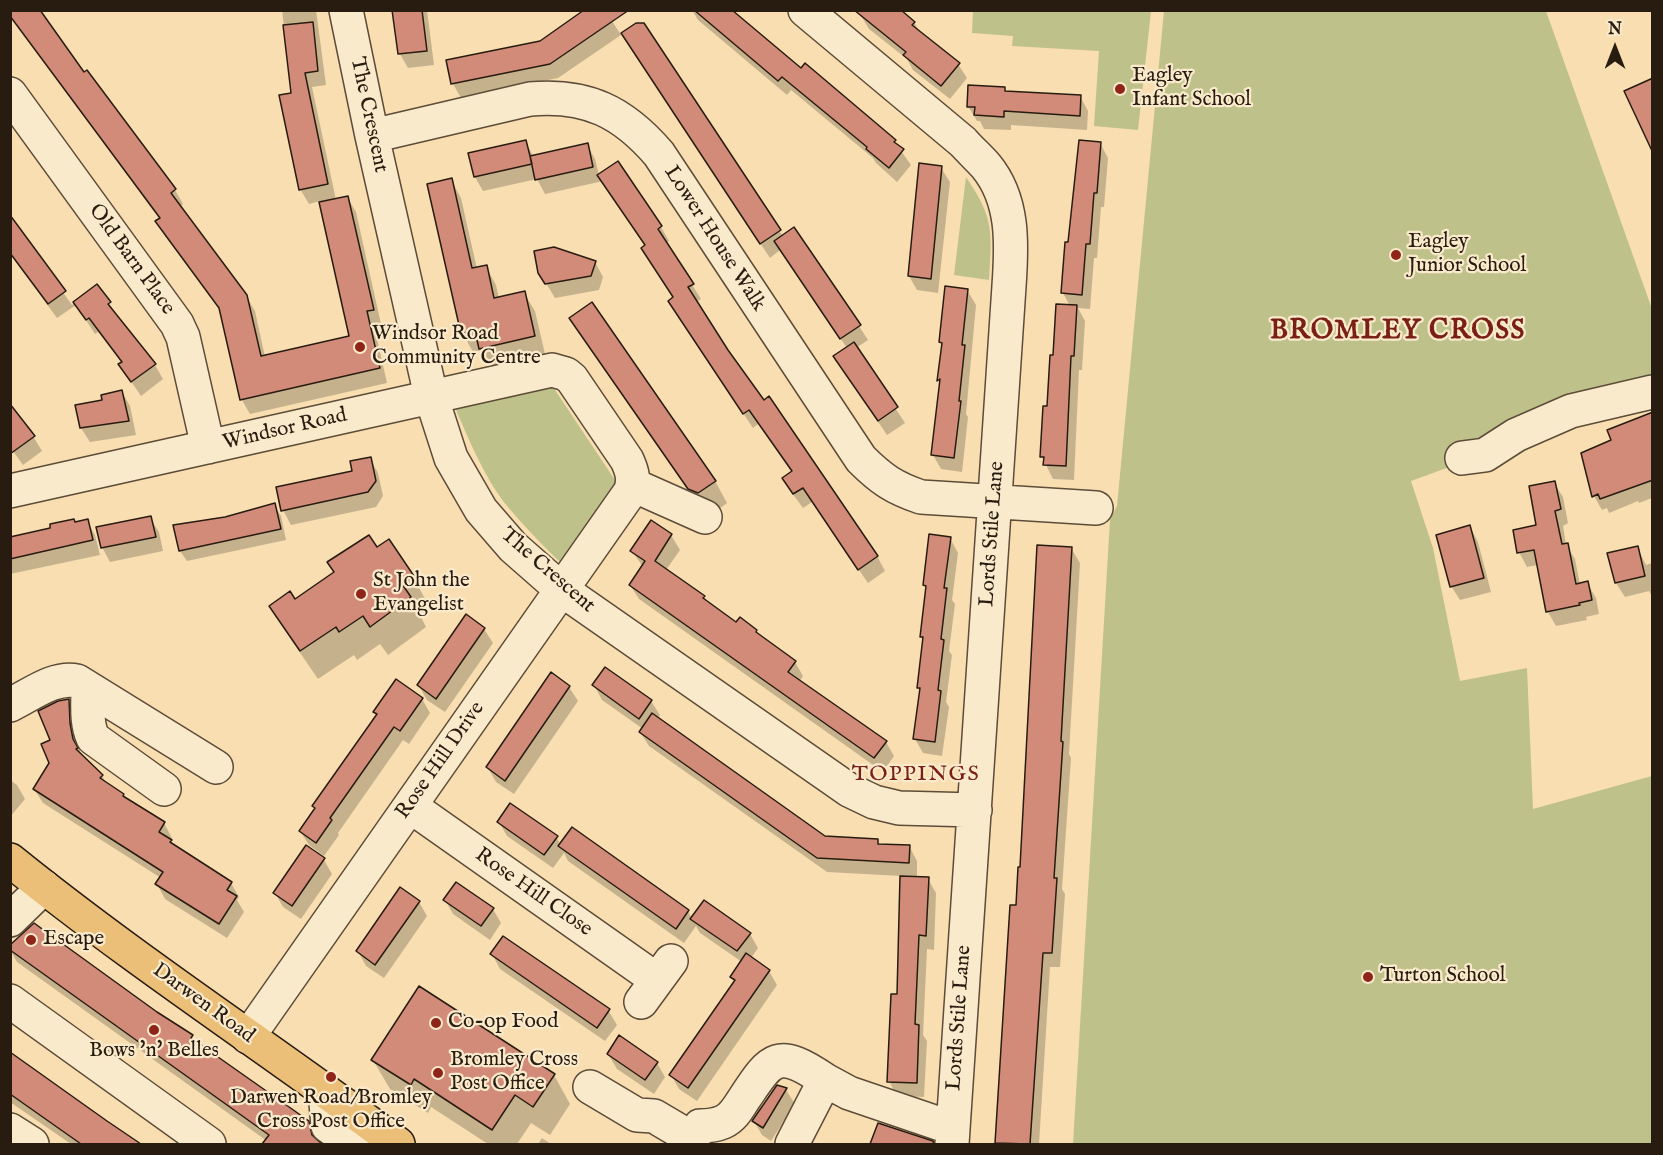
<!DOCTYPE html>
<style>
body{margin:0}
#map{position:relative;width:1663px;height:1155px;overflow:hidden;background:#f8deb1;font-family:"IM FELL English",serif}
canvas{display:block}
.frame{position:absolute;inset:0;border:12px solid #281c10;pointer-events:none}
.north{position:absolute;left:1585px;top:18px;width:60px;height:60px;-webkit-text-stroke:4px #faeacc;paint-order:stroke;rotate:0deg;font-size:16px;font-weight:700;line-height:24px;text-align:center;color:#281c10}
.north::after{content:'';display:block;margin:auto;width:21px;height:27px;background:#281c10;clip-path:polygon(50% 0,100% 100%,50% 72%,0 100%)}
</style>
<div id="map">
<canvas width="1663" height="1155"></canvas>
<div class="frame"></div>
<div class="north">N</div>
</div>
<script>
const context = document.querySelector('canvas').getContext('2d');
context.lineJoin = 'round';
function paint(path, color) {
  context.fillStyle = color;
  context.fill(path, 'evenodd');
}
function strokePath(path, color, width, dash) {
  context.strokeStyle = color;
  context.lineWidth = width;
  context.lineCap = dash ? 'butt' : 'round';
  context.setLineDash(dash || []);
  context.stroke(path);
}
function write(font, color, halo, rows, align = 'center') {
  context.font = font + ' "IM FELL English",serif';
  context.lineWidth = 4.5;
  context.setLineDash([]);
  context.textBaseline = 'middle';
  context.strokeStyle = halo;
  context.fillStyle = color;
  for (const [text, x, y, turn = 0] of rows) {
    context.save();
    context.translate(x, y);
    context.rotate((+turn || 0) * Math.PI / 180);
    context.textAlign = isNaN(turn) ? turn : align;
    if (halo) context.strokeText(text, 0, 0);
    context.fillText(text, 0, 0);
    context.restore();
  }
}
const green = new Path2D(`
 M973,11H1151L1138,130L1094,126L1099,51L1012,46L1013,36L972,33Z
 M1164,11H1546L1652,309V379L1487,437L1461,441L1463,462L1411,481L1433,548L1460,681L1527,668L1533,809L1652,776V1144H1073L1110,520L1117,506Z
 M966,177C994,218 992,231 989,280L954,275Z
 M547,378L621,489L561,563C540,543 521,523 503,501C482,472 468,438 454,405Z`);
const shadow = new Path2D(`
 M282,10H316L326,85L312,87L336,200L347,197L356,212L381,324L374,326L387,383L250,414L242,400L222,312L165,236L157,222L160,220L21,31L84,74L87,72L175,190L183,204L180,207L246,296L255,311L265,357L351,337L320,201L309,204L300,189L292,94Z
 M394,10H427L434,65L408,68L400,54Z
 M692,10H730L801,70L894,141L911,165L897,182L876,163L873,158L791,90L787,95L698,20Z
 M860,14L914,22L920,33L958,64L967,78L950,99L913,70L907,59L869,29Z
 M612,21L621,35L558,78L461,98L453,84L448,61L540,42Z
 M1004,89L1007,92L1080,96L1088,111L1087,130L1011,125V130L984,129L980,121H977L968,106Z
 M525,142L534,157L587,145L595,159L599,175L661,227L669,241L666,243L701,299L696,302L727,351L877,556L885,571L868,583L812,502L803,508L792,493V473L758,424L753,428L678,316L674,298L646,246L603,181L545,194L537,179L483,191L475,177Z
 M1100,143L1108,158L1104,207H1101L1097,258H1094L1090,309L1078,308L1085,321L1082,370H1079L1074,480L1053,479L1042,457L1055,357L1070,306L1063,293L1069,244Z
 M941,168L950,182L938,293L917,290L909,276Z
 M718,179L779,231L859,326L868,340L856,348L905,423L887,435L844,371L847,348L780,250L770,258Z
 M451,180L461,198L477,269L486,267L496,285L499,298L524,293L535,311L545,354L491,366L481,350L473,352L463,334L429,185Z
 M10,218L72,305L97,286L118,317L155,365L163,379L141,396L120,365L122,363L98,332L95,334L76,305L57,318L10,254Z
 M595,262L603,277L599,290L555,298L540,273Z
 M967,290L976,305L966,414L968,417L962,472L941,469L933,455L941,384L939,381L943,346L941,342Z
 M571,318L715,481L727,503L711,515L702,511L584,340Z
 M122,392L130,406L136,435L90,442L81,428L104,401Z
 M1652,413V498L1639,503L1638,501L1609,513L1607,508L1602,510L1594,496L1613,441Z
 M33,436L42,451L23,465L10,447Z
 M370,459L378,473L383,496L376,507L291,525L283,510L354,472Z
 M1554,483L1563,497L1568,523L1563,526L1566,545L1575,559L1580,585L1587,583L1596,598L1599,614L1586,617L1587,620L1556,626L1548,612L1538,565L1527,567L1519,552L1538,527Z
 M274,505L281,516L286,540L187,561L180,551L175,526L225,518Z
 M150,518L159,532L163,551L110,562L102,547Z
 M87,521L95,535L100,555L10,574V538Z
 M652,522L671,535L680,550L666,570L704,597L707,603L736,624L756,631L760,637L795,662L803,676L799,682L886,742L894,756L883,772L639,599L630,585L643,567L632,551Z
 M1470,527L1478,542L1491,592L1460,600L1451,586Z
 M950,538L958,553L952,600L955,604L949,651L952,655L946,702L949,707L942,756L923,753L915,739L921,692L918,688L924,641L921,636L927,589L924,585Z
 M1637,547L1646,565L1652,563V596L1649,591L1625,597L1616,583L1609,554Z
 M1071,548L1080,563L1069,754L1071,758L1062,889L1065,894L1060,967H1050L1039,1144H995L1012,906H1017L1021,868Z
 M413,577L429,606L419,613L426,627L388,655L380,644L357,660L354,655L318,679L288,635L271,606Z
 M484,629L493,643L445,712L427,700L419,686Z
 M594,685L651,701L660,715L657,719L825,837L877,840L881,846H909L917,861V878L928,879L936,893L934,950L927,949L923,1035L927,1041L924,1097L897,1096L889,1081L898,996L901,876L827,872L649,746L640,732L643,729L602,700Z
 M569,687L578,701L514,794L496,782L488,768Z
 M422,699L430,713L409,744L403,740L338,833L339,835L324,856L309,845L300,831L377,716L375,712Z
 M68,701L77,715V739L81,755L102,776L107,784L123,795L126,799L164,823L172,838L170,841L173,846L231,883L239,897L237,900L244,912L227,938L165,899L157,884L161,878L43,803L34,789L51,764L52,741Z
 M10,780L17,785L25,799L10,817Z
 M499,822L556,837L561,845L688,911L692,919L750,934L758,948L751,958L769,971L777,985L697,1101L679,1089L671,1075L735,982L731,977L742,962L700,933L696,926L684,943L568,861L564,853L553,868L507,836Z
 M324,860L332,874L301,919L283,907L275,893Z
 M445,900L493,909L501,923L490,940L453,914Z
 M419,902L427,916L384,978L366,966L358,951Z
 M10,950L156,1014L191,1036L195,1043L308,1123L319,1144H264L267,1141L17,962Z
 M492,954L608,1010L617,1025L605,1041L500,969Z
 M10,1054L138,1144H71L10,1102Z
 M608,1054L657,1063L665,1077L654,1094L617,1069Z
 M373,1060L554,1075L570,1104L550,1135L531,1123L517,1144H488L431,1107L428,1113L390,1089Z
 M778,1087L786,1090L795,1104L771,1141L762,1135L754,1121Z
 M879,1124L911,1135L916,1144H872Z
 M542,1138L551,1144H538Z`);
const building = new Path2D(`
 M10,10H40L84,72L87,70L176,189L171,193L247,295L261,356L349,336L319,202L348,196L374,310L367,311L380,368L240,400L219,308L155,221L160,218L10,16Z
 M392,10H422L427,51L398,54Z
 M584,10H629L550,64L451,84L446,60L540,41Z
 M694,10H732L801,68L805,63L896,140L894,142L904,149L889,168L866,149L867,147L782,77L778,81Z
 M854,10H901L915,22L912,25L960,63L941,86L903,55L906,52Z
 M313,22L318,71L305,73L328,184L299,190L279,95L291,93L283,25Z
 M636,23H644L781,230L760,244L621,33Z
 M1653,78V153L1624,91Z
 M968,85L1005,87V91L1081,95L1080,116L1004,111V117L974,115L975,107H967Z
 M526,140L532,164L474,177L468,153Z
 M1079,140L1101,142L1097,193H1094L1090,244H1086L1082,295L1061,293L1065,242H1068Z
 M588,143L593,167L535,180L530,156Z
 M618,161L662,226L658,229L694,284L688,287L728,350L764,400L769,396L878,556L858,570L803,488L793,494L782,478L792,471L749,410L743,414L668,301L673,297L641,248L645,245L597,175Z
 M919,163L942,166L931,279L908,276Z
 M452,178L472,268L487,265L494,298L525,291L535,336L479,349L475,331L461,334L427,184Z
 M10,215L66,291L48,304L10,253Z
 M794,227L861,325L840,339L774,241Z
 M554,247L596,261L591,276L545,284L538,273L534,251Z
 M97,284L111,302L108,304L156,364L131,382L118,364L122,362L89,318L86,320L73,302Z
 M945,286L968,289L962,345H965L959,401H961L954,458L931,455L940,379L937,381L942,343L939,342Z
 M592,302L716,481L698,493L688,489L569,318Z
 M1056,304L1077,305L1074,356H1071L1066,466L1043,465L1044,457H1040L1043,406H1047L1050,355H1053Z
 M854,342L898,407L878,421L833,356Z
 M122,390L129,421L80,428L75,405L102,400L101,395Z
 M10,404L35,436L10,454Z
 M1653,412V480L1600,499L1598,494L1592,497L1581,453L1611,440L1607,430Z
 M371,457L376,481L368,492L281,511L276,487L352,471L350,461Z
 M1555,481L1561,509L1555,511L1562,544L1568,543L1576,584L1588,581L1592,600L1579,603L1580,605L1546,612L1534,550L1517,553L1513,530L1536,525L1529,486Z
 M275,503L281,529L179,551L173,525L225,517Z
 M151,516L156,537L101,548L96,527Z
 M74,519L75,522L88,519L93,540L10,559V537L50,528V524Z
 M651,520L672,534L655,561L705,596L703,598L736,622L740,617L757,630L756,632L796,661L788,672L887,741L874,758L629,585L645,561L630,551Z
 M1470,525L1484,578L1450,587L1436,535Z
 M929,534L951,537L944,588H947L941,639L944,640L938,690L941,691L935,742L913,739L920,688H917L923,637H920L926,586L923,585Z
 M369,535L377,547L389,539L414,576L402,584L411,597L370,627L363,616L339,632L336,627L300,651L269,606L290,591L295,599L334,572L327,562Z
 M1037,545L1072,547L1061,741L1063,742L1054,878H1057L1052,953H1043L1030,1144H1028L995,1143L1010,905H1016L1018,867H1020Z
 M1638,546L1645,576L1615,583L1607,553Z
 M466,614L485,628L436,699L417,685Z
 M605,667L652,700L639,719L592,685Z
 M551,672L570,686L505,781L486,767Z
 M396,679L423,698L400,731L394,727L330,818L332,820L316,843L299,831L315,808L312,806L377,714L373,712Z
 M69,699L70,723L73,739L78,748L76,749L103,775L100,778L124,794L123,796L165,822L159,832L172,840L170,842L232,882L227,890L237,896L219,924L155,884L163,872L33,789L49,763L41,744L50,740L38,711L58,701Z
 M652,713L825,836L878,839V844L910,845L909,863L817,858L639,732Z
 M510,803L558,836L544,855L497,822Z
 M572,827L689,910L676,929L558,846Z
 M306,845L325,858L292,906L273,893Z
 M900,876L929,877L926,936L919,935L915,1024L919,1025L917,1083L887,1082L891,994H897Z
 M456,882L494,908L481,926L443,900Z
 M400,887L420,901L375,965L356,951Z
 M704,900L751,933L737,951L690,919Z
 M34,923L157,1012L193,1035L191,1038L309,1121L312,1135L322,1144H262L269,1135L10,950V945Z
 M503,936L610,1009L597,1028L490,954Z
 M746,953L770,970L688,1088L669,1075L735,980L730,977Z
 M419,986L555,1074L533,1107L515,1095L492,1130L414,1079L411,1085L371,1060Z
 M619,1035L658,1062L645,1080L607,1054Z
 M10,1052L107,1121L141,1144H81L10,1094Z
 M777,1085L787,1088L763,1128L752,1121Z
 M878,1123L933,1141L934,1144H870Z`);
const minor = new Path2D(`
 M346,10L372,136L431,396L451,458L481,510L513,547L562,590L849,790L874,802L899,808L975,810
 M805,10L963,142C970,150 979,158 986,166C1014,200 1012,244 1009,286L952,1144
 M10,94L177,324L183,337L208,447
 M372,136L530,99C587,94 623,112 659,154L861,459C881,479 894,488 921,497L1096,508
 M1462,458L1485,455L1516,435L1571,411L1652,392
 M633,485L705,517
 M10,491L552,370L566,374L572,379L627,460C632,471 635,480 630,492L248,1037
 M88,688C88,705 86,723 93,738L164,789
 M10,705C31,695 54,676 77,681L216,767
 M410,806L657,980
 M10,920L44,887
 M10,1001L209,1144
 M641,1002L671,961
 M590,1087L637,1115L654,1116L693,1139L700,1126C708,1126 716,1125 723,1122C732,1118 737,1110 742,1102C771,1058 776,1047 825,1080
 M325,1091L328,1126L354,1144
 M10,1130L32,1144
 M792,1144L825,1080L849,1093L952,1128`);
const major = new Path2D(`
 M10,860C135,961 270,1049 398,1144`);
const markers = [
 [1120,89,6,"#8f2418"],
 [1396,255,6,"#8f2418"],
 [360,347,6,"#8f2418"],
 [361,594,6,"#8f2418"],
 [31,940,6,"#8f2418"],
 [1368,977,6,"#8f2418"],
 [436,1023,6,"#8f2418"],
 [154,1030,6,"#8f2418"],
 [438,1073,6,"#8f2418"],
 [331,1077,6,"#8f2418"]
];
const poiNames = [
 ["Eagley",1132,77],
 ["Infant School",1132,101],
 ["Eagley",1408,243],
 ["Junior School",1408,267],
 ["Windsor Road",372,335],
 ["Community Centre",372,359],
 ["St John the",373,582],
 ["Evangelist",373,606],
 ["Escape",43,940],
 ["Turton School",1380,977],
 ["Co-op Food",448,1023],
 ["Bows 'n' Belles",154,1052,"center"],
 ["Bromley Cross",450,1061],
 ["Post Office",450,1085],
 ["Darwen Road/Bromley",331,1099,"center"],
 ["Cross Post Office",331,1123,"center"]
];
const streetNames = [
 ["The Crescent",368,115,78],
 ["Lower House Walk",714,239,57],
 ["Old Barn Place",131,260,54],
 ["Windsor Road",285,430,-13],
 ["Lords Stile Lane",993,534,-86],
 ["The Crescent",547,571,41],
 ["Rose Hill Drive",441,761,-55],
 ["Rose Hill Close",533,893,35],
 ["Darwen Road",203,1004,36],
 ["Lords Stile Lane",960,1018,-86]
];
const neighbourhoodNames = [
 ["TOPPINGS",916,775]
];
const districtNames = [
 ["BROMLEY CROSS",1398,332]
];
paint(green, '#bfc18a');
paint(shadow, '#0003');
paint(building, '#d18b78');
strokePath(building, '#281c10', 1.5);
strokePath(minor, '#5c4c38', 36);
strokePath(major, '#281c10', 36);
strokePath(minor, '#faeacc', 33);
strokePath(major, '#ecbf78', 33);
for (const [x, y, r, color] of markers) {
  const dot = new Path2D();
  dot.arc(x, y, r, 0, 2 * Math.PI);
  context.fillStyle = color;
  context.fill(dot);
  strokePath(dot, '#faeacc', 2);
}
write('21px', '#281c10', '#faeacc', poiNames, 'left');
write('21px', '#281c10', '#faeacc', streetNames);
context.letterSpacing = '1.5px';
write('22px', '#7a1f14', '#faeacc', neighbourhoodNames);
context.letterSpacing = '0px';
context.letterSpacing = '1.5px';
write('bold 27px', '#7a1f14', '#faeacc', districtNames);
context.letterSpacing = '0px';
</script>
